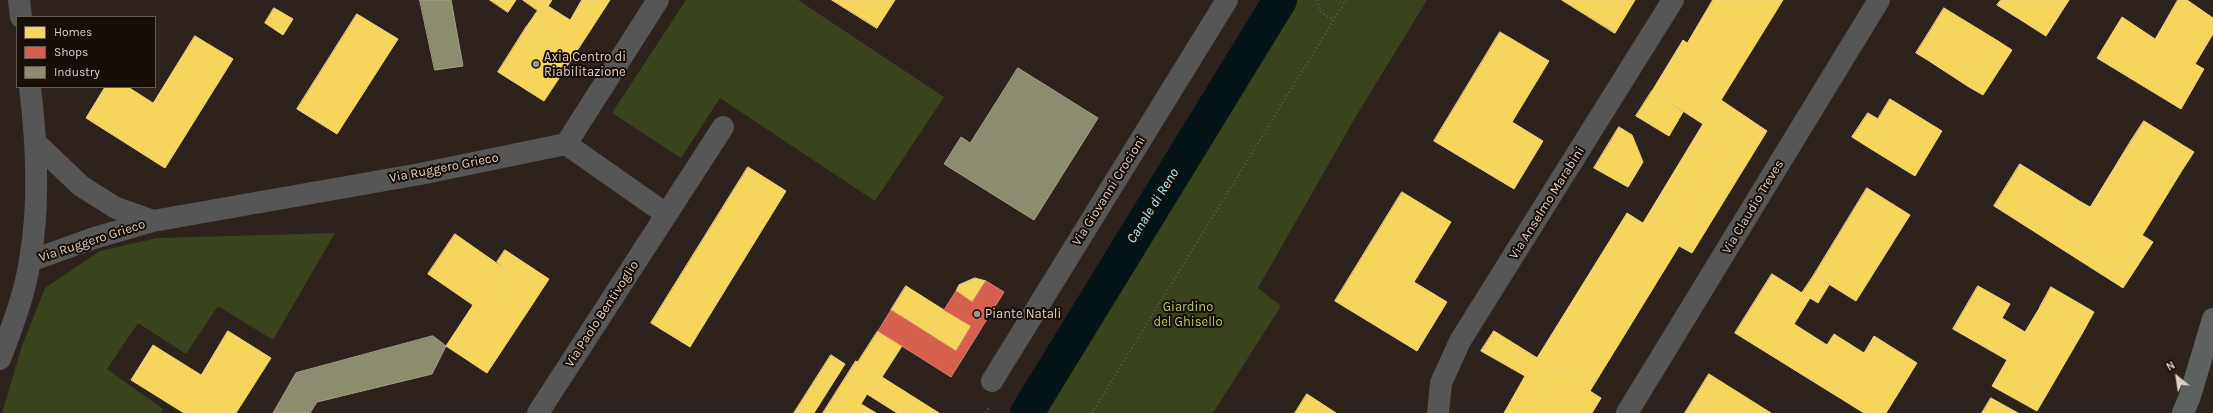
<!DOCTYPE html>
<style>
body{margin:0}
#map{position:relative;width:2213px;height:413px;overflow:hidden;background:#2e231c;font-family:Karla,sans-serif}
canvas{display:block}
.legend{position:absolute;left:16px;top:16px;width:140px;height:72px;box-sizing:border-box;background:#170e08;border:1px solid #675c55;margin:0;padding:5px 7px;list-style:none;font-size:12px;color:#dfd1c8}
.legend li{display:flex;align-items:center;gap:8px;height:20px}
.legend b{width:20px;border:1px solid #675c55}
.north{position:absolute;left:2157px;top:357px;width:40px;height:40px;-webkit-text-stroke:3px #170e08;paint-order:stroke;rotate:330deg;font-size:11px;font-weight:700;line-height:16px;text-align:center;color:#dfd1c8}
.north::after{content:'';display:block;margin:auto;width:14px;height:18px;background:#dfd1c8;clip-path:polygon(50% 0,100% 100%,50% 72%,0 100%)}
</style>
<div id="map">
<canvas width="2213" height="413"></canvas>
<ul class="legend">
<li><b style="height:11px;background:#f6d55c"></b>Homes</li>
<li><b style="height:11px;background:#d6604d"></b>Shops</li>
<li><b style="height:11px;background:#8c8c6e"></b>Industry</li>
</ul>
<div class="north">N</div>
</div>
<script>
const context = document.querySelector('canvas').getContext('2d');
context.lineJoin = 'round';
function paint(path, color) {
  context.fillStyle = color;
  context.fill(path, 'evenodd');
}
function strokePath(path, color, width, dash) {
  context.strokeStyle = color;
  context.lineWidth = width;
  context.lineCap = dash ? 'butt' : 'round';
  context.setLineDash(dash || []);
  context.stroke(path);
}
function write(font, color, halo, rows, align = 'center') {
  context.font = font + ' Karla,sans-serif';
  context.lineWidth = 4;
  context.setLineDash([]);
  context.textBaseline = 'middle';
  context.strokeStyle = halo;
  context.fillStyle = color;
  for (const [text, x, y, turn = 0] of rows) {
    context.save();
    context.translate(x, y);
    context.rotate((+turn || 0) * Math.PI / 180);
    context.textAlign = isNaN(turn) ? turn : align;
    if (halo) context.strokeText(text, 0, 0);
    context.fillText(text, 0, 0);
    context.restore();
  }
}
const green = new Path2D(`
 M686,0H798L944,97L875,201L720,98L681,158L612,113Z
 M1293,0H1427L1355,118L1258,288L1281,306L1213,413H1042Z
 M335,233L273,340L218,306L186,354L138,323L107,369L163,409L161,413H2L22,346L45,288L100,251L157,238Z`);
const homes = new Path2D(`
 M490,0H516L508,12Z
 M523,0H552L543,14Z
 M582,0H610L573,57L527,26L538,10L543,14L548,6L570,20Z
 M832,0H895L877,28Z
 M1562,0H1635L1615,33Z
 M1713,0H1783L1721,100L1703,124L1652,91L1683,40L1687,43Z
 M2001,0H2069L2046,36L1997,5Z
 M2178,0H2187L2213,18V34L2195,64L2204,69L2181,109L2097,58L2122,17L2155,39Z
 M274,8L293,19L283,35L265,23Z
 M1944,8L1998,41L1969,87L1926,59L1937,40L1928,34Z
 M357,14L398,39L337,134L297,109Z
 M527,26L573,57L544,101L498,72Z
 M1500,32L1549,61L1512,122L1543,141L1514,189L1434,141Z
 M1928,34L1937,40L1926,59L1916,53Z
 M195,36L233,59L165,168L86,118L105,87H128L153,103Z
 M1998,41L2012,50L1983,95L1969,87Z
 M1652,91L1683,112L1669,136L1636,116Z
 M1890,99L1942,131L1915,176L1871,149L1883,130L1875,124Z
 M1721,100L1767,131L1692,253L1679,246L1746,137L1723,122L1707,146L1701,141L1682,173L1688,177L1661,219L1656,215L1649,227L1643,223L1703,124Z
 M1868,113L1878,119L1875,124L1883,130L1871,149L1852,137Z
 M2144,121L2194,152L2181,172L2131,141Z
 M1723,122L1746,137L1590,391L1537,358L1627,213L1649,227L1656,215L1661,219L1688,177L1682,173L1701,141L1707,146Z
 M1619,127L1632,135L1643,162L1628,187L1594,168Z
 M2131,141L2181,172L2119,273L2061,236L2081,202L2090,207Z
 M2020,164L2081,202L2061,236L2119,273L2142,235L2153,242L2123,288L1994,206Z
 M748,167L786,191L690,347L651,323Z
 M1867,188L1910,215L1856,301L1814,275Z
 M1402,192L1451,222L1414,282L1447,302L1417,351L1335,301Z
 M455,234L505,269L493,285L528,311L487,373L446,346L473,305L428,274Z
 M505,250L549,279L528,311L493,285L505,269L497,262Z
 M1772,274L1810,298L1794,324L1827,345L1834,334L1864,353L1874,336L1917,363L1886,413H1864L1735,333Z
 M1814,275L1829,285L1818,303L1802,293Z
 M975,278L986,281L972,302L956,291L959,285Z
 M906,286L944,310L930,334L891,310Z
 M1978,286L2010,304L2002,318L2025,332L2040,307L2083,332L2037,411L1992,386L2007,360L1953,329Z
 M2051,287L2094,312L2083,332L2040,307Z
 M944,310L971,326L956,351L930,334Z
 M228,331L271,358L236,413H184L131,380L153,345L201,375Z
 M878,331L902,346L882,377L858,362Z
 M1494,331L1555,369L1528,413H1504L1525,376L1481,351Z
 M831,355L845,364L814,413H794Z
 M856,361L882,377L939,413H897L867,394L861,404L876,413H823Z
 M1555,369L1601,398L1592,413H1528Z
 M1709,374L1771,413H1685Z
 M1307,394L1336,413H1295Z
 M1991,398L2018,413H1982Z`);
const shops = new Path2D(`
 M986,281L1004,292L951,377L878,331L891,310L956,351L971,326L944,310L956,291L972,302Z`);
const industry = new Path2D(`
 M420,0H451L463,66L435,70Z
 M1018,68L1098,118L1034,220L944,164L961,137L970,143Z
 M433,336L446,346L432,374L317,402L310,413H273L296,373Z`);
const canal = new Path2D(`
 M1027,413L1280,0`);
const path = new Path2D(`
 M1317,0L1321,12L1334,20
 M1336,0L1343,4
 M986,413L989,408
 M1092,413L1346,0`);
const street = new Path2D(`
 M19,0L21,17
 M36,143L81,186L116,208L153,221
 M566,144L666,214
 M30,261L94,238L153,221L420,174L566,144L658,0
 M0,359C12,327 25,294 30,260C40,203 37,144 30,87
 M992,381L1227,0
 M538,413L723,127
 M1438,413L1441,383L1460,341L1673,0
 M1627,413L1879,0`);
const primary = new Path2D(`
 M2183,413L2190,396L2213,319`);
const markers = [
 [536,64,4,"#a1948c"],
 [977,314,4,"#a1948c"]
];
const poiNames = [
 ["Axia Centro di",544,57],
 ["Riabilitazione",544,72],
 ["Piante Natali",985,314]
];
const streetNames = [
 ["Via Ruggero Grieco",444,168,-11],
 ["Via Giovanni Crocioni",1109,191,-58],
 ["Via Anselmo Marabini",1547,203,-58],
 ["Via Claudio Treves",1753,207,-59],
 ["Via Ruggero Grieco",92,241,-18],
 ["Via Paolo Bentivoglio",602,314,-57]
];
const parkNames = [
 ["Giardino",1188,307],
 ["del Ghisello",1188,322]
];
const waterNames = [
 ["Canale di Reno",1153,206,-58]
];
paint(green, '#39431c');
paint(homes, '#f6d55c');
strokePath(homes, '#efd47c', 1);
paint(shops, '#d6604d');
strokePath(shops, '#d98272', 1);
paint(industry, '#8c8c6e');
strokePath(industry, '#a5a189', 1);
strokePath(canal, '#041417', 34);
strokePath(path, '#5b5958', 2.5, [1, 3]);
strokePath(street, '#555655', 22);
strokePath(primary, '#5d6160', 22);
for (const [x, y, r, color] of markers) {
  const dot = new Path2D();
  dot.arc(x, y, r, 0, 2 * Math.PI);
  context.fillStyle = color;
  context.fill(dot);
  strokePath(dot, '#170e08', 1.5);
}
write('13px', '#dfd1c8', '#170e08', poiNames, 'left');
write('13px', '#dfd1c8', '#170e08', streetNames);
write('13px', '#b0ca78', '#170e08', parkNames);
write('italic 14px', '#aff2fa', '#170e08', waterNames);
</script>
